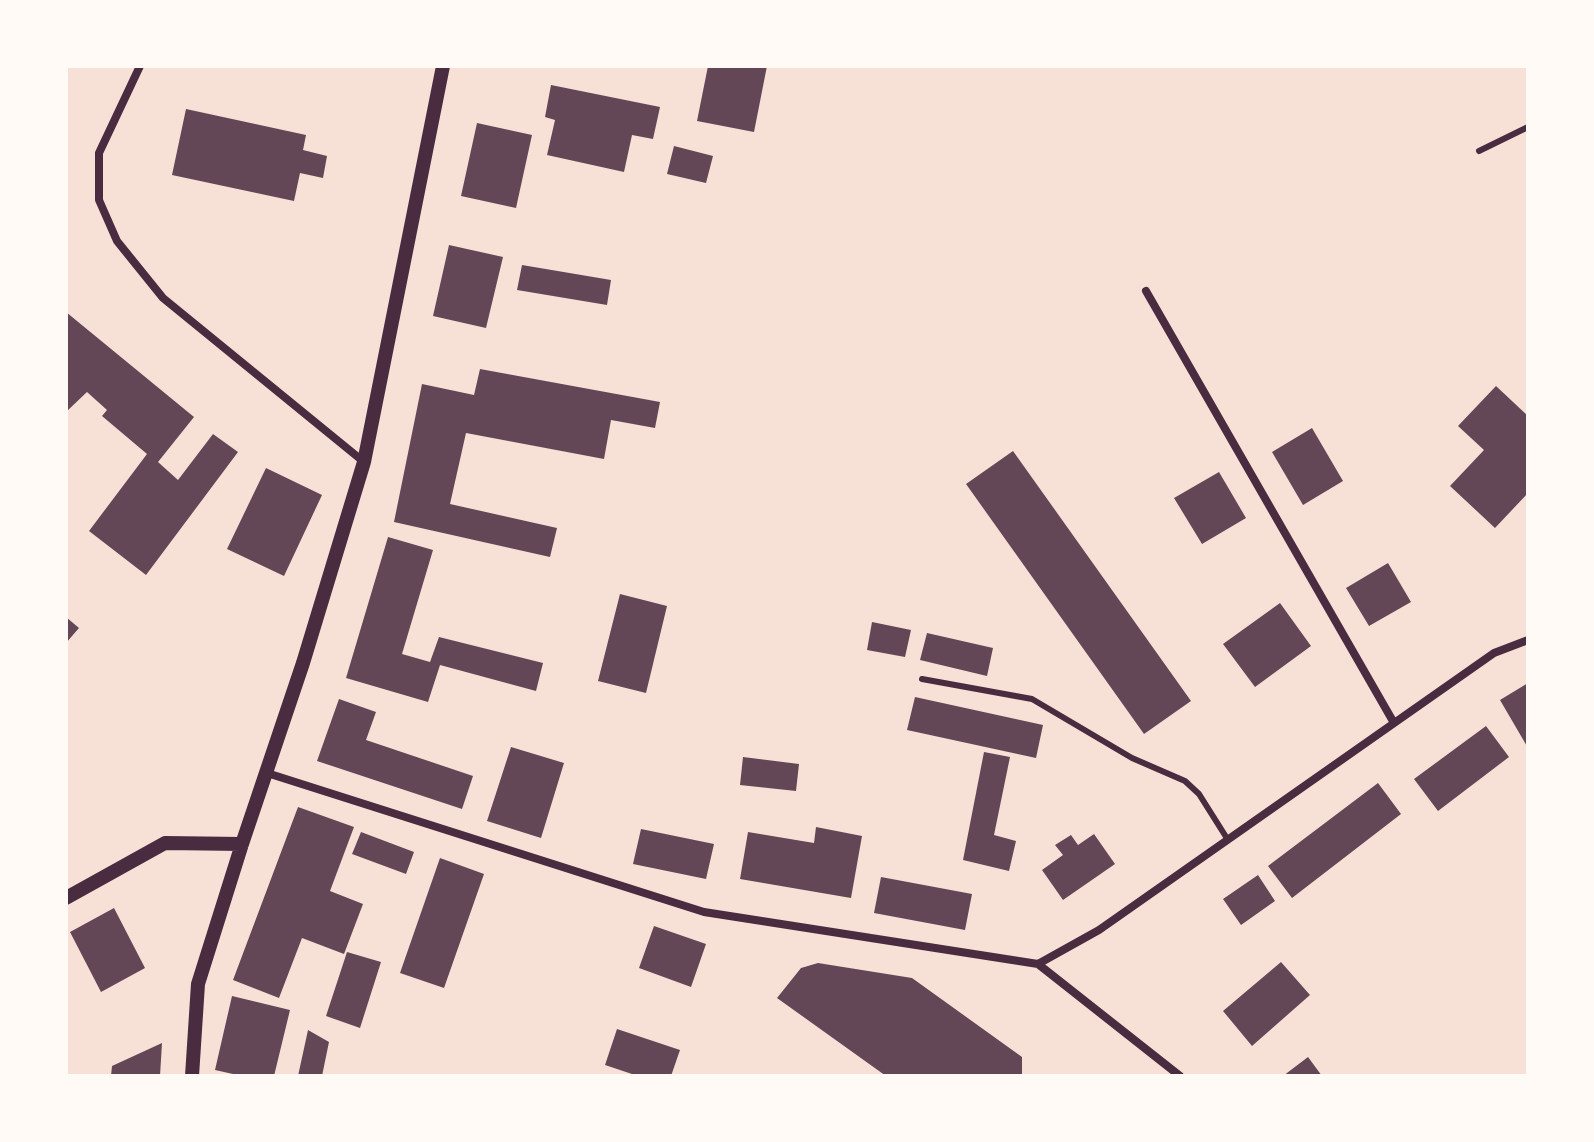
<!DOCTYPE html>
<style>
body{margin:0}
#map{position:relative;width:1594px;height:1142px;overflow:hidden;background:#f7e1d7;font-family:Overpass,sans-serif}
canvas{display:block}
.frame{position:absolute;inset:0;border:68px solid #fffaf5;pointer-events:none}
</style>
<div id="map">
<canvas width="1594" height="1142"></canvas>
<div class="frame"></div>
</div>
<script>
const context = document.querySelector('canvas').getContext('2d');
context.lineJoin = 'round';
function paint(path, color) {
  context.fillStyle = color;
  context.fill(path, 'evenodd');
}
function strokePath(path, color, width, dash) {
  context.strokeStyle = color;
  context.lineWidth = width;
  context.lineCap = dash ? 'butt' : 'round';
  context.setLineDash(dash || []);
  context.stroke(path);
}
const building = new Path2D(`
 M708,66H767L754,132L697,121Z
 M551,85L660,107L653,139L632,135L624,172L547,155L555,120L545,117Z
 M186,109L306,135L303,150L327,156L323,178L300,173L294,201L172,175Z
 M477,123L532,135L516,208L461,196Z
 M674,146L713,156L706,183L667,174Z
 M449,245L503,257L486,328L433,316Z
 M522,265L611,280L607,305L517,290Z
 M66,312L194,417L158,462L178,480L213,434L238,452L146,575L89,531L147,454L102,416L107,410L87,392L66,412Z
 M480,369L660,402L655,428L611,420L604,459L466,433L450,504L557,528L550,557L394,522L422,384L474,395Z
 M1496,386L1528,416V493L1495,528L1450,486L1484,450L1458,426Z
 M1312,428L1343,481L1303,505L1272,452Z
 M1013,451L1191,701L1144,734L966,484Z
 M266,468L322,495L284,576L227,549Z
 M1219,472L1246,518L1202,544L1174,498Z
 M388,537L433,550L402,654L430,662L439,637L543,663L536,691L440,665L428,702L346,678Z
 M1388,563L1411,602L1369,626L1346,588Z
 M620,594L667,606L646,693L598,681Z
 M1280,603L1311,646L1255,687L1223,644Z
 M66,617L79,628L66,643Z
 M872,622L911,630L905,657L867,650Z
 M927,633L993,648L987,676L920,660Z
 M1528,683V748L1500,700Z
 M915,697L1043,725L1036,758L907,730Z
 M339,699L376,712L366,740L473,776L462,809L317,761Z
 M1486,726L1509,757L1438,811L1414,779Z
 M511,747L564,763L541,838L487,821Z
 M984,752L1010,757L994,835L1016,841L1009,871L963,860Z
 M743,757L799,764L796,791L740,785Z
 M1378,783L1401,814L1292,898L1268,866Z
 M298,807L354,827L330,891L363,904L344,954L302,938L279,998L233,980Z
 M816,827L862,836L851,898L740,879L748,832L814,843Z
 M641,829L714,844L706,879L633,864Z
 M361,832L414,852L406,874L352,854Z
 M1094,834L1115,864L1063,900L1042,870L1063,855L1055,845L1071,835L1078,845Z
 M440,858L484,874L444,988L400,973Z
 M1258,875L1275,901L1241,925L1223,899Z
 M881,877L972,894L965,930L874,913Z
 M114,908L145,968L101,992L70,932Z
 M654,926L706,944L691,987L639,968Z
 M347,952L381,962L360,1028L326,1016Z
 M1281,962L1310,995L1252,1046L1223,1011Z
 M818,963L912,978L1022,1057V1076H886L777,998L801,968Z
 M232,996L290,1010L274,1076H242L215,1070Z
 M617,1029L680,1050L671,1076H638L605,1065Z
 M308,1030L329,1042L322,1076H298Z
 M162,1043L160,1076H111L112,1066Z
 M1308,1057L1322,1076H1283Z`);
const service = new Path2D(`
 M1479,151L1528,127
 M922,679L1032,699L1132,758L1185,781L1199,794L1228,840`);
const minor = new Path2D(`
 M140,66L99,153V200L117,241L163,298L364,462
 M1146,291L1394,723
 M267,773L704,912L1038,964L1099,930L1494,653L1528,640
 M1038,964L1180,1076`);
const tertiary = new Path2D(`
 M66,898L165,843L242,844
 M192,1076L198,984L242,844L303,663L364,462L443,66`);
paint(building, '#644757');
strokePath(service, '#4a2c40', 6);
strokePath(minor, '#4a2c40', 8);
strokePath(tertiary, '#4a2c40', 14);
</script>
